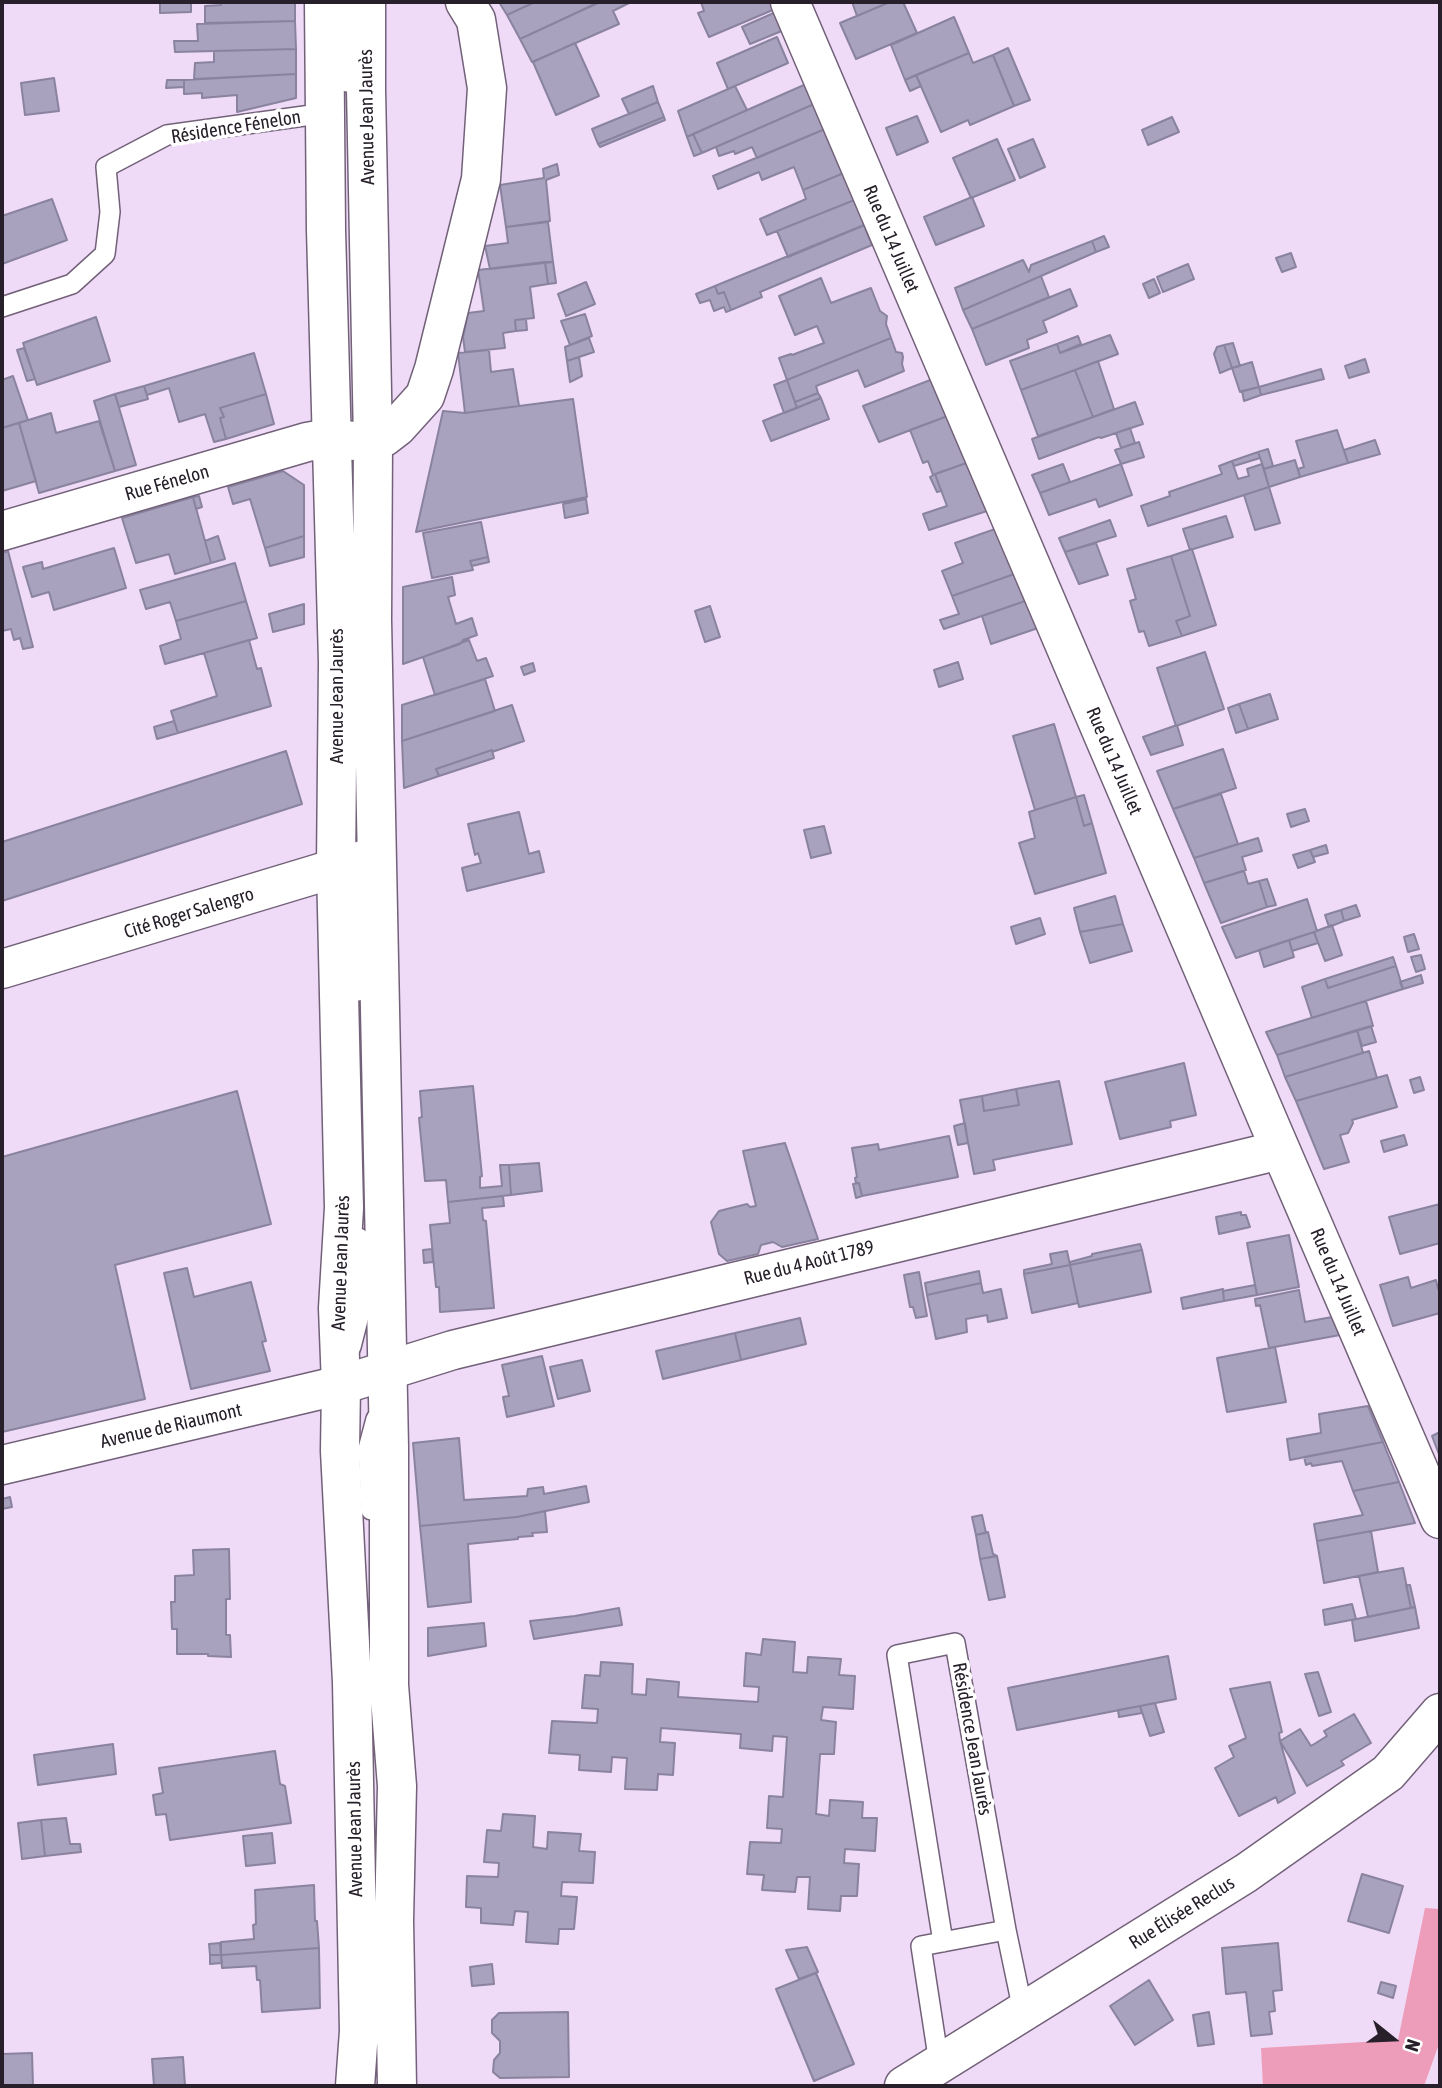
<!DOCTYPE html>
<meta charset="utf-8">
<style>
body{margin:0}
#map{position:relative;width:1442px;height:2088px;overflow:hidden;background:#efdbf7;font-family:"Asap Condensed",sans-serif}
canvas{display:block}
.frame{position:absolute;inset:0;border:4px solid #27202a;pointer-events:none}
.north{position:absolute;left:1358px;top:2004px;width:70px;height:70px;-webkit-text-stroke:5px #fff;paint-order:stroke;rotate:108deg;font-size:19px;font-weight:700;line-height:28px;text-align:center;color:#27202a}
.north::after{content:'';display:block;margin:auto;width:24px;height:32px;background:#27202a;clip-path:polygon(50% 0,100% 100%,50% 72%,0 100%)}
</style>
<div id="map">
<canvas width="1442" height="2088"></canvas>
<div class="frame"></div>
<div class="north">N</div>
</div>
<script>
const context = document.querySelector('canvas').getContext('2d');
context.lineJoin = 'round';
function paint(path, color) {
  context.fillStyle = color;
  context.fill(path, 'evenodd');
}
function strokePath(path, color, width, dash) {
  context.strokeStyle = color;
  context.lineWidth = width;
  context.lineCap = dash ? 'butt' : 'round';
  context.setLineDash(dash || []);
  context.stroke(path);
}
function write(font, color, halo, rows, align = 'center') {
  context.font = font + ' "Asap Condensed",sans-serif';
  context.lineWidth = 7;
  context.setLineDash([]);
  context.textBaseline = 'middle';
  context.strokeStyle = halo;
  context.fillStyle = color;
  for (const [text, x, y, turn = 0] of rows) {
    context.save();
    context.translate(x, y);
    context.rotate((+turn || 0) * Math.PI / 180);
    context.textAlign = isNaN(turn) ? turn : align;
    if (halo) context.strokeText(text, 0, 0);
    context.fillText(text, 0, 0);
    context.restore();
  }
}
const green = new Path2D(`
 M1425,1908L1440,1909V2041L1424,2086H1263L1261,2048L1398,2040Z`);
const building = new Path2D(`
 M160,2H191V12L160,13Z
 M221,2H295V21L205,23V6L221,5Z
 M499,2H535L507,15Z
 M535,2H591L593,5L520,39L507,15Z
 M600,2L629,3L613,11L619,24L532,62L520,39Z
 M701,2H780L782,6L709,37L698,13L704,11Z
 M852,2H890L857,16Z
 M890,2H903L917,33L856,59L840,23Z
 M776,12L784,30L750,44L742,27Z
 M954,17L969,53L905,80L891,45Z
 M295,21L296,49L175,52L174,41H198L197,24Z
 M777,37L788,63L728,89L717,63Z
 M575,43L599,96L556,115L533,62Z
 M1008,48L1030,100L1014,106L993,55Z
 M296,49V74L194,79L195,63L214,62V51Z
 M969,53L973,63L993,55L1014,106L970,125L968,120L941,132L916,75Z
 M296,74V98L237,112V95L202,98V93L184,94V80Z
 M916,75L921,86L910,91L905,80Z
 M54,78L59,111L25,115L21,83Z
 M167,80H184V87L166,88Z
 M813,81L821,101L702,153L693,134Z
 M653,86L658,102L629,114L622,99Z
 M735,86L747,110L687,137L678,111Z
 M821,101L832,126L757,158L752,147L735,154L734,151L719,156L716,147Z
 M658,102L664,117L598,144L592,129Z
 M917,116L928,142L897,155L886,128Z
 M664,117L665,120L600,147L598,144Z
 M1172,117L1179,132L1148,145L1142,130Z
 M832,126L851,170L803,190L794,167L762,180L759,172L718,189L713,176Z
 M693,134L702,153L694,156L687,137Z
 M997,139L1015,180L971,198L953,158Z
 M1033,139L1045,167L1020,178L1008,149Z
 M557,164L559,175L546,180L550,221L506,227L500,185L544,178L543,169Z
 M851,170L862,197L767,235L760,219L806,199L803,190Z
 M862,197L872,222L788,257L777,231Z
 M972,197L984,226L936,245L924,217Z
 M52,199L67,240L2,264V216Z
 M548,222L553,262L490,269L485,246L508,243L506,227Z
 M864,225L872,245L760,292L762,297L731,310L724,292L718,294L715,286Z
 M1104,236L1109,247L1096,252L1092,241Z
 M1092,241L1096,252L963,310L955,288L1023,260L1029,272L1031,265Z
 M1291,253L1296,267L1282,272L1276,258Z
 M545,262H553L556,283L548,284Z
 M545,262L548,284L530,287L534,318L515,320L516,331L503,333L505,348L465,352L463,337L468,313L484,311L478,270Z
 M1188,264L1194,279L1163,292L1157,277Z
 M1041,276L1049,297L972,329L963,310Z
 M821,278L831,303L871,288L880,311L887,316L886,324L891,338L787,380L779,358L791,354L792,355L824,343L817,326L795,335L779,296Z
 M1154,279L1160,293L1149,298L1143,284Z
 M586,282L595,304L566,316L558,294Z
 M715,286L718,294L724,292L731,310L726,312L724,307L714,311L710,300L700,303L696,294Z
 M1070,289L1077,306L1043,321L1047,332L1027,340L1029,348L986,365L972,329Z
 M585,314L592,336L570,345L561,321Z
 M96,317L110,361L37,385L23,343Z
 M526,319L527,330L516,331L515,320Z
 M1110,335L1118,354L1021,390L1010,361L1057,344L1060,353Z
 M1078,336L1081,344L1060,353L1057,344Z
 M589,338L594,352L567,361L565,347Z
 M891,338L896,352L902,353L903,357L902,364L904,371L865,387L858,370L816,386L818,393L795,402L787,380Z
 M1233,343L1240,366L1232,368L1224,345Z
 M1224,345L1232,368L1220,373L1214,354L1217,347Z
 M24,348L35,379L27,381L17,350Z
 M489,350L491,372L513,369L519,406L465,413L458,353Z
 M254,353L266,394L220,408L224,417L220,418L226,439L214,442L205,414L179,422L169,388L147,395L144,386Z
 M579,357L582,376L570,382L567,361Z
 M1365,359L1369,372L1349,378L1345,366Z
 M1098,361L1114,409L1093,417L1075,370Z
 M1252,362L1259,387L1240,392L1232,368Z
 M1321,369L1324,379L1261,395L1259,387Z
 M1075,370L1093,417L1038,436L1021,390Z
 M13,376L28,420L2,428V380Z
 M938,377L953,414L879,442L863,406Z
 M787,380L797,408L784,413L774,385Z
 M144,386L148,399L119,407L115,394Z
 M1259,387L1261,395L1244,401L1242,391Z
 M818,393L821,398L797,408L795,402Z
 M115,394L136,465L115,471L94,401Z
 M266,394L274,424L226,439L220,418L224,417L220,408Z
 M821,398L829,419L771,441L763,421Z
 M573,399L587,497L416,532L443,411L465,413Z
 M1135,402L1143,424L1101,438L1099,437L1039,459L1032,439Z
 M51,413L56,433L99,421L115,471L39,493L19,423Z
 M953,414L972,461L933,475L928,461L923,463L910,430Z
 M19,423L36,481L2,491V428Z
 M1130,428L1135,443L1121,448L1116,433Z
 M1337,430L1348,463L1300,477L1298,469L1304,467L1296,441Z
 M1375,440L1380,454L1348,463L1344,450Z
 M1139,442L1144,457L1121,464L1115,450Z
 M1268,449L1273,466L1264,469L1258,452Z
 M1258,452L1260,458L1234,466L1232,461Z
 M1295,460L1300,477L1269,487L1264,469Z
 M972,461L993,509L929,530L923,514L947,506L935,474Z
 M1232,461L1238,479L1249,476L1247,469L1262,464L1269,487L1148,526L1141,506L1170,496L1169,492L1222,474L1219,466Z
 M1063,464L1070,482L1040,493L1032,475Z
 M1121,464L1132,495L1099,507L1096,499L1049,515L1040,493Z
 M283,471L304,485V536L265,548L250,499L233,504L228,487Z
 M935,474L941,491L937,492L930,477Z
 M1269,487L1280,523L1255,530L1244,495Z
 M199,496L202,507L196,509L193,497Z
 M193,497L211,563L175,574L169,554L136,563L122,518Z
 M586,499L588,513L565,518L563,504Z
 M1226,516L1233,537L1190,550L1183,529Z
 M1110,520L1116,536L1065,552L1059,538Z
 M481,522L488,557L470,561L473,570L432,578L423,533Z
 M1001,527L1020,572L952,596L942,571L963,563L955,543Z
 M218,536L225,559L211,563L205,541Z
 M304,536V557L270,566L265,548Z
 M1096,543L1108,575L1079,584L1065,552Z
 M114,548L126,588L54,610L49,592L32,597L23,567L42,562L43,569Z
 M1192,549L1216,625L1182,636L1176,621L1190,616L1171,556Z
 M8,551L33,647L23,649L20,638L14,640L11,629L2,631V553Z
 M1171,556L1190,616L1176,621L1182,636L1149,646L1144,631L1139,632L1130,601L1136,599L1127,569Z
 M488,557L489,562L472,566L470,561Z
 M235,563L246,601L176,621L170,602L146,609L140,590Z
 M1020,572L1031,599L944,629L940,620L959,614L952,596Z
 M452,577L455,595L448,597L456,624L472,618L477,635L463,640L460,644L403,664V587Z
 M1031,599L1041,627L991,644L982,616Z
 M246,601L257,638L165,664L160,646L181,639L176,621Z
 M304,604V624L273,632L269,614Z
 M710,606L720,637L705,642L695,611Z
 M249,640L257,669L261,668L271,706L178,733L171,711L217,696L204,653Z
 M469,640L477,661L486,658L493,676L435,695L423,657Z
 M1205,652L1224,709L1176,726L1157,668Z
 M958,662L963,679L939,687L934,670Z
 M533,663L535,671L524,675L521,667Z
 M485,679L495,711L402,741V705Z
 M1270,694L1278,719L1248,729L1239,704Z
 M1239,704L1248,729L1236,733L1228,708Z
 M512,705L524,741L492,752V750L436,769L439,776L404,788L402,741Z
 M174,721L178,733L157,739L154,727Z
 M1054,724L1076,797L1035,810L1013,736Z
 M1177,725L1183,745L1151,755L1143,737Z
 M1223,749L1236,788L1173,809L1157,771Z
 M492,750L494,758L439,776L436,769Z
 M286,751L302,804L2,901V842Z
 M1221,794L1238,844L1194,858L1173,809Z
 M1084,795L1092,823L1084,826L1076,797Z
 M1076,797L1084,826L1092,823L1106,873L1035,894L1019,843L1035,838L1029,812Z
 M1305,809L1309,821L1291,827L1287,814Z
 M519,812L529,854L539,851L544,872L467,891L462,868L481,863L478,853L475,855L468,824Z
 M824,826L831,853L811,858L804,830Z
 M1258,838L1262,851L1242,857L1246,870L1204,883L1194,858Z
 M1326,845L1328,853L1313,857L1310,850Z
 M1310,850L1315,862L1298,868L1293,855Z
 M1244,871L1248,884L1259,881L1267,907L1221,923L1204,883Z
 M1267,879L1276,905L1267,907L1259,881Z
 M1115,896L1123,924L1080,932L1074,908Z
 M1307,899L1317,931L1236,958L1222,927Z
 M1356,905L1360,916L1344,921L1341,910Z
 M1341,910L1344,921L1329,927L1325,915Z
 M1040,918L1045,934L1016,944L1011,927Z
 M1123,924L1132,951L1090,963L1080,932Z
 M1332,925L1342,955L1325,961L1314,932Z
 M1314,932L1318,943L1292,951L1289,940Z
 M1414,934L1419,949L1408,952L1404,937Z
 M1289,940L1294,957L1264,967L1259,950Z
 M1421,955L1425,969L1416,972L1411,957Z
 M1393,957L1396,966L1328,988L1325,979Z
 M1396,966L1403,989L1312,1018L1302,987L1325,979L1328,988Z
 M1421,975L1423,983L1403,989L1400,982Z
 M1366,1001L1373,1026L1277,1055L1266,1032Z
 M1371,1026L1376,1042L1362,1046L1357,1030Z
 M1357,1030L1363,1053L1285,1077L1277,1055Z
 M1369,1051L1377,1078L1296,1101L1285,1077Z
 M1184,1063L1196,1115L1170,1121L1171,1127L1120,1139L1105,1082Z
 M1387,1075L1397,1107L1352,1120L1353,1123L1348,1133L1340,1135L1349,1162L1324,1169L1296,1101Z
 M1420,1077L1424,1090L1414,1093L1410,1080Z
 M1059,1081L1072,1144L993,1160L995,1170L974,1174L960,1100L982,1096L984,1111L1019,1105L1016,1089Z
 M473,1086L482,1176L480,1177V1188L502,1186L500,1165H509L511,1195L448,1202L446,1180L425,1181L419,1118L422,1117L420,1091Z
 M1016,1089L1019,1105L984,1111L982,1096Z
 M237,1091L271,1224L115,1265L145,1399L2,1432V1157Z
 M965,1123L968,1143L958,1145L954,1126Z
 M1404,1135L1407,1145L1384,1152L1381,1141Z
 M949,1136L958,1177L862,1196L859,1183H856L855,1178L857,1177L852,1148L878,1144L879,1150Z
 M785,1143L818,1239L782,1247L773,1242L761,1245L758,1254L727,1261L719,1254L711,1222L719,1211L747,1204L750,1207L756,1206L743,1151Z
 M539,1163L542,1191L511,1195L509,1165Z
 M859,1183L862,1196L856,1198L853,1184Z
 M503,1196L504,1206L482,1208L483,1220L486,1221L494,1308L440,1312L439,1287H436L430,1225L450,1223L448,1202Z
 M1440,1204V1243L1400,1254L1389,1217Z
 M1241,1212V1215H1246L1250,1227L1219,1234L1216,1217Z
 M1289,1235L1299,1287L1257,1295L1247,1243Z
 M1140,1244L1142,1250L1070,1265V1262L1092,1256V1254Z
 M432,1249L433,1262L424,1263L423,1250Z
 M1142,1250L1151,1292L1079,1307L1070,1265Z
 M1067,1251L1070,1265L1024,1274V1270L1052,1264L1050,1254Z
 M1070,1265L1078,1303L1032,1313L1024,1274Z
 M187,1268L194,1297L251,1282L266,1341L262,1342L270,1371L191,1389L164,1273Z
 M979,1271L981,1283L927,1295L925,1283Z
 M919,1272L927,1316L916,1318L913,1307H910L904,1275Z
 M1408,1277L1411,1288L1436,1280L1438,1289L1440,1288V1313L1393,1326L1380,1285Z
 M981,1283L983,1293L1001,1289L1007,1318L988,1322L987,1315L966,1319L967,1332L936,1339L927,1295Z
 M1255,1285L1257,1295L1224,1301L1223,1291Z
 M1223,1289L1224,1301L1183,1309L1181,1298Z
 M1299,1290L1305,1322L1332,1317L1340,1335L1269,1348L1260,1305L1256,1306L1255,1299Z
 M800,1318L806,1344L741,1360L735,1333Z
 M735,1333L741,1360L663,1379L656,1351Z
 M1275,1347L1286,1402L1227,1412L1217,1358Z
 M542,1356L554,1406L507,1417L503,1397L509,1396L502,1365Z
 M582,1360L590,1391L558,1399L550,1367Z
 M1368,1406L1383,1442L1290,1460L1287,1439L1321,1433L1319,1414Z
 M1440,1432V1457L1432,1436Z
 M459,1438L464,1500L527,1496L528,1489L543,1487L544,1494L586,1486L589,1502L517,1517L420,1526L413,1443Z
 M1383,1442L1399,1482L1353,1491L1342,1461L1312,1466L1311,1463L1306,1465L1304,1457Z
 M1399,1482L1415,1523L1317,1541L1314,1524L1363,1515L1353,1491Z
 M10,1497L12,1507L2,1509V1499Z
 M545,1511L547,1532L532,1533L533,1536L518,1537V1539L468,1544L471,1602L428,1607L420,1526L517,1517Z
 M982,1515L986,1533L976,1535L972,1517Z
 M1371,1531L1378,1572L1324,1583L1317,1541Z
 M988,1532L993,1554L997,1556L980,1559L976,1535Z
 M229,1549L230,1599H226V1635H230L231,1657L208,1656V1654H177V1629H172L171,1602H175V1576L194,1575L193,1550Z
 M997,1556L1005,1597L989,1600L980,1559Z
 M1403,1568L1411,1608L1368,1617L1359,1576Z
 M1406,1585H1410L1415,1607L1411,1608Z
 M1352,1604L1356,1619L1325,1625L1323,1610Z
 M1415,1607L1419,1628L1355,1641L1352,1620Z
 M619,1608L622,1625L534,1639L530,1621L575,1616Z
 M484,1623L486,1646L428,1656V1628Z
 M763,1639L795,1642L793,1672L807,1673L808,1657L841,1659L839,1675L855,1676L853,1709L823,1707L821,1720L836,1722L834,1754H820L816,1814L829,1816L830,1800L863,1802L862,1818H877L875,1851L845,1849L844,1863L859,1864L857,1896H841L840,1911L808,1909L810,1877H797L795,1892L762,1890L764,1875L747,1874L750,1842L781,1843L782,1829L767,1828L769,1796L783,1797L787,1737L773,1736L772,1751L740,1748L741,1734L661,1728L660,1742L675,1743L673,1775L658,1774L657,1790L625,1789L627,1758L612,1757L611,1772L579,1770L580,1755L549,1753L552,1721L597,1723L598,1709L582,1708L585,1675L600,1676L601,1662L633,1664L632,1694L646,1695L647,1679L679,1682L678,1697L758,1702L759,1687L744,1686L746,1653L761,1655Z
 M1168,1656L1176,1699L1017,1730L1008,1688Z
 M1318,1672L1331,1712L1319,1716L1305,1674Z
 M1270,1682L1282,1732L1279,1733L1280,1741L1295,1793L1278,1803L1276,1797L1239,1816L1215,1768L1234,1757L1229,1746L1246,1738L1230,1689Z
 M1155,1703L1164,1732L1150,1736L1140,1706Z
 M1140,1706L1142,1713L1119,1717L1118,1710Z
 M1354,1714L1371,1743L1341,1761L1344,1765L1307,1786L1280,1741L1300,1729L1311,1746L1327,1736L1324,1731Z
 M113,1744L116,1774L38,1785L34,1755Z
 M275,1751L280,1784L285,1786L291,1823L170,1840L166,1814L156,1815L153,1795L163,1793L159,1768Z
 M503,1814L535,1816L533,1847L547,1849L548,1832L581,1834L579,1851L595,1852L593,1883L562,1882L561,1896L577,1897L574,1929H559L558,1944L526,1942L528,1912L515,1911L513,1925L481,1923V1908L466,1907L467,1876L498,1877L499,1863L484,1862L487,1830L501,1831Z
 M66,1818L70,1844H80L81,1852L45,1856L41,1820Z
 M41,1820L45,1856L22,1859L18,1823Z
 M272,1833L275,1863L246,1866L243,1836Z
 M1362,1874L1403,1886L1389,1933L1348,1921Z
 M314,1885L315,1921H317L319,1948L221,1955V1942L254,1939L253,1925L256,1924L255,1890Z
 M220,1943L221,1955H210L209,1944Z
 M1278,1943L1282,1990L1273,1991L1275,2011L1269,2012L1272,2034L1251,2036L1246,1992L1226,1994L1222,1948Z
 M807,1947L818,1972L799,1979L786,1950Z
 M319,1948L320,2008L262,2012L260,1980H257L256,1966L222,1968L221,1955Z
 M210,1955H221L222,1963L210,1964Z
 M492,1964L494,1984L472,1986L470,1967Z
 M816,1973L854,2064L814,2081L776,1989Z
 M1149,1980L1173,2020L1135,2045L1110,2006Z
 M1381,1982L1396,1986L1393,1998L1378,1993Z
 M568,2012L569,2077L500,2078L493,2072L494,2060L500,2053V2041L492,2033V2020L499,2013Z
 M1209,2012L1214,2044L1198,2046L1193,2015Z
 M32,2053L33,2086H2V2054Z
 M183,2057L185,2086H154L152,2059Z`);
const service = new Path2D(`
 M345,2L347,82
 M2,307L72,284L105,254L110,212L106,167L167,135L326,113
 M358,991L359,864
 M351,1347L361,1308L359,1238
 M371,1510L368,1449L376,1419
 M943,1942L897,1655L955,1643L1006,1930
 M939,2063L921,1946L1006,1930L1023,2011`);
const minor = new Path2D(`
 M790,2L1272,1130L1440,1519
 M2,531L307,442L324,439L373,442L384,437L397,427L425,396L434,369L481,179L487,88L476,20L465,2
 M2,969L376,856
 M2,1465L341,1385L453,1350L1280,1150
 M904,2086L1246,1873L1388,1773L1440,1713`);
const secondary = new Path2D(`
 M324,2L326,230L338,662L336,867L344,1208L338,1308L341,1385L340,1451L352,1682L359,2031L355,2086
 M366,2V89L373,442L372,620L389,1447V1685L397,1786L394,1921L397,2086`);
const streetNames = [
 ["Avenue Jean Jaurès",367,117,-91],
 ["Résidence Fénelon",236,127,-9],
 ["Rue du 14 Juillet",891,239,67],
 ["Rue Fénelon",167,483,-16],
 ["Avenue Jean Jaurès",337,696,-90],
 ["Rue du 14 Juillet",1114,761,67],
 ["Cité Roger Salengro",189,913,-17],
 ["Avenue Jean Jaurès",341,1263,-88],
 ["Rue du 4 Août 1789",809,1263,-14],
 ["Rue du 14 Juillet",1338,1282,67],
 ["Avenue de Riaumont",171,1426,-13],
 ["Résidence Jean Jaurès",972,1739,80],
 ["Avenue Jean Jaurès",355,1829,-91],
 ["Rue Élisée Reclus",1182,1913,-32]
];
paint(green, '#ed9db9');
paint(building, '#a9a2bf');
strokePath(building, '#89839f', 2);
strokePath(service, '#726179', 22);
strokePath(minor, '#726179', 41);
strokePath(secondary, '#726179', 41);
strokePath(service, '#fff', 19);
strokePath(minor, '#fff', 38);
strokePath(secondary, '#fff', 38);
write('19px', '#27202a', '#fff', streetNames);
</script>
